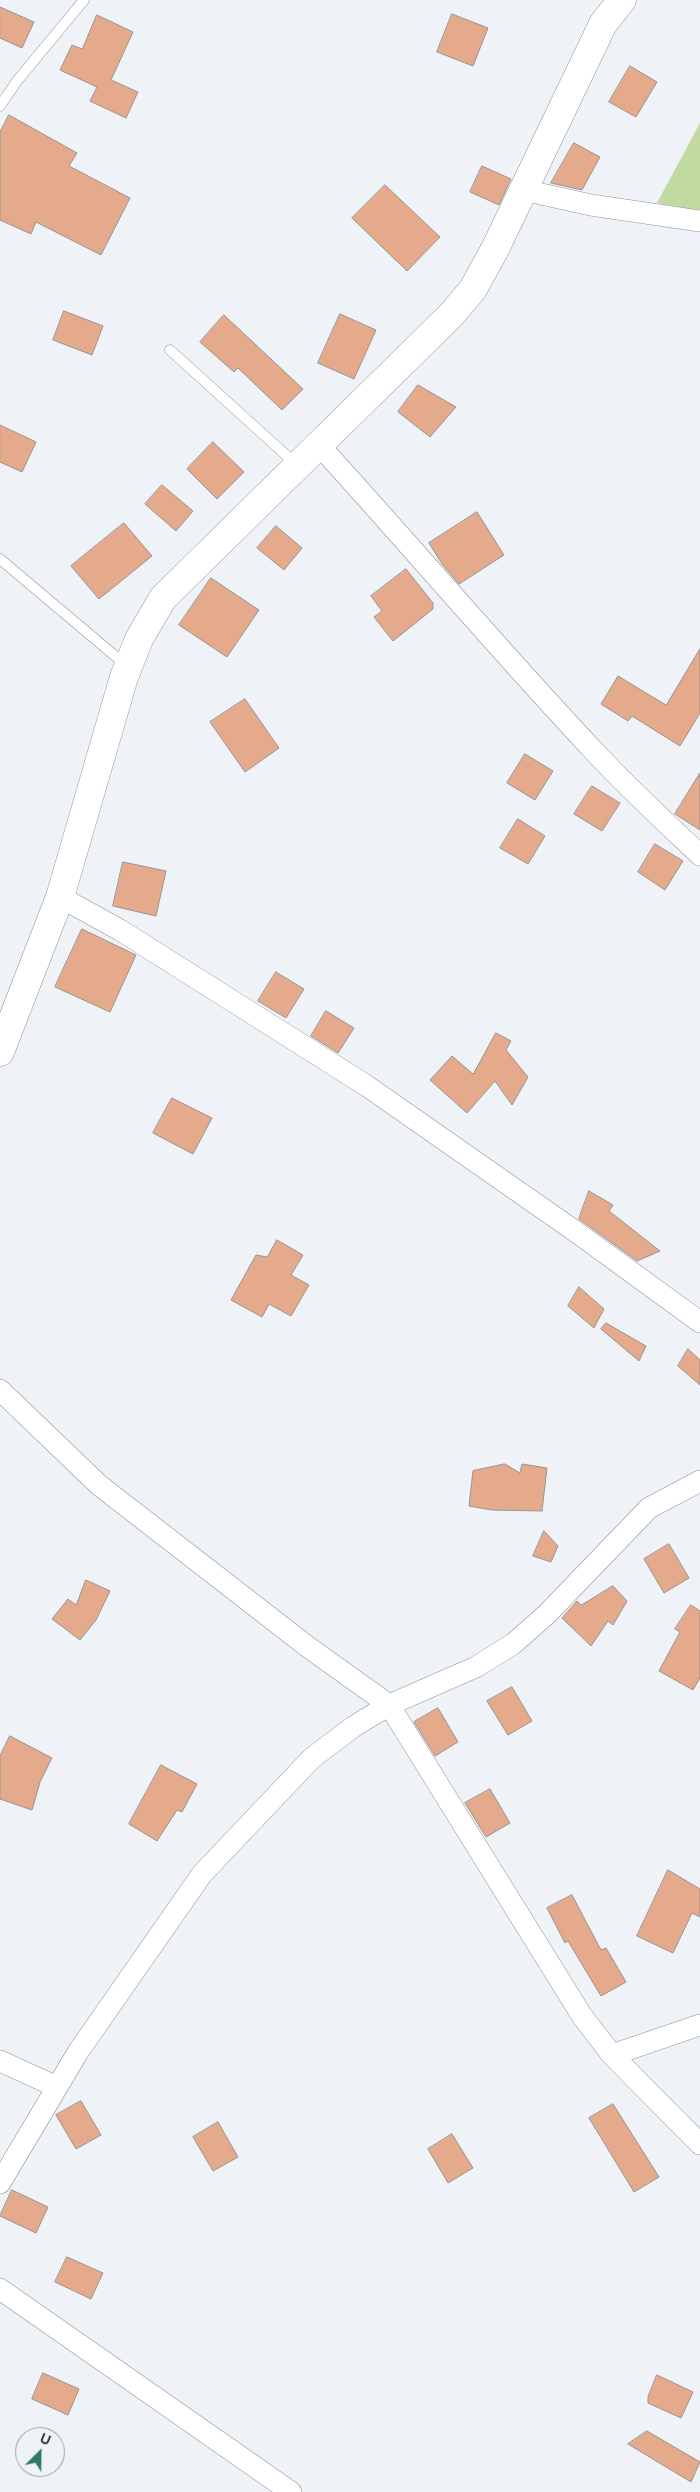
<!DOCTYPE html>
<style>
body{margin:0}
#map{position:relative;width:700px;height:2492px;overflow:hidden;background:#eff2f6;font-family:Manrope,sans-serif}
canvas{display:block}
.north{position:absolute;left:15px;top:2427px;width:50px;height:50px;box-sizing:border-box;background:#eff2f6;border:1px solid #989a9d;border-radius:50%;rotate:23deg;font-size:14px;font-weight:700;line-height:20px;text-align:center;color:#161718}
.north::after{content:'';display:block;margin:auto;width:18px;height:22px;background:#34786a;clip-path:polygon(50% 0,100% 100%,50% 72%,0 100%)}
</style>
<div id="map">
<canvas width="700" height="2492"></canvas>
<div class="north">U</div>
</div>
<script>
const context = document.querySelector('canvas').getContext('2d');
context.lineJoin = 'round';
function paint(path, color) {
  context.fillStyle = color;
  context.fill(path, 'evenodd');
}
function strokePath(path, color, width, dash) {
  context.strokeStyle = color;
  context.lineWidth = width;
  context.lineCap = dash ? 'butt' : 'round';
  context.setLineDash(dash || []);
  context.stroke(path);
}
const green = new Path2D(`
 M700,123V211L657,203Z`);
const building = new Path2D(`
 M0,7L34,22L22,48L0,38Z
 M452,14L488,28L473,66L437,52Z
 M97,15L133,32L111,80L138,92L126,118L90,101L97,87L60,70L72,45L82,49Z
 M630,66L657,82L636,117L609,102Z
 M9,115L77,153L69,166L130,198L101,255L36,222L31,234L0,220V132Z
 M574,143L600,157L582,190L551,183Z
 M482,166L511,179L499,205L470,192Z
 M385,185L440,237L407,271L352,218Z
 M64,311L103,326L92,355L53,340Z
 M340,314L376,330L354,379L318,363Z
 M224,315L303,389L282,410L238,368L234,372L200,342Z
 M418,385L456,407L430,437L398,412Z
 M0,425L36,442L22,472L0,462Z
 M213,442L244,472L217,499L187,469Z
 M162,485L193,511L176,531L145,504Z
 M477,512L504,555L459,584L442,564L429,543Z
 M124,523L152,556L99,599L71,566Z
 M276,526L302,548L284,570L257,548Z
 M406,569L433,603V609L393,641L374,617L382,611L371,596Z
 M211,578L259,610L227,657L179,625Z
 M700,649V713L680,746L632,716L628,721L601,704L618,676L666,705Z
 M245,699L279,748L245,772L210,722Z
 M525,754L553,771L535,800L507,783Z
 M700,773V830L675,814Z
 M592,786L620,803L602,831L574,814Z
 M518,819L545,836L528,864L500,848Z
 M655,844L683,861L665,890L638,872Z
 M123,862L166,871L156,916L113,906Z
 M82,929L136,955L110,1012L55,987Z
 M276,972L304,989L286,1018L258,1001Z
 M326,1011L354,1028L338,1053L311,1036Z
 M496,1033L511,1041L506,1050L528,1077L512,1105L495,1081L467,1113L430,1080L452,1056L473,1074Z
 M172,1098L212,1118L193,1154L153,1133Z
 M589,1191L613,1205L609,1211L660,1251L637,1261L579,1219Z
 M277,1240L303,1255L291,1275L309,1285L291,1316L269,1304L262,1317L231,1300L256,1255L267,1257Z
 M579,1287L604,1309L594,1328L568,1306Z
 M606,1323L646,1346L639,1361L601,1329Z
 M688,1349L700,1360V1385L678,1366Z
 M505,1464L520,1473L522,1464L547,1468L542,1511L492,1510L469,1506L473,1471Z
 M544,1531L558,1546L551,1562L533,1556Z
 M669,1544L689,1578L664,1593L644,1559Z
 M86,1580L110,1591L96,1620L80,1640L52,1619L68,1599L76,1605Z
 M613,1586L627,1601L613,1625L608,1621L591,1646L562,1618L577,1601L581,1605Z
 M691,1605L700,1611V1678L693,1690L659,1671L680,1632L675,1629Z
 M512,1687L532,1721L508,1735L487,1701Z
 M438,1708L458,1742L435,1756L414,1722Z
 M10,1736L52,1758L40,1782L32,1810L0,1799V1756Z
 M161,1765L197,1784L182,1812L177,1810L157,1841L129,1824Z
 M490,1789L510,1823L486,1837L465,1803Z
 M668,1870L700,1889V1917L692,1913L673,1953L637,1936Z
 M572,1895L601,1950L606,1948L626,1982L601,1996L568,1941L565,1943L547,1908Z
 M81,2101L101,2135L76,2149L56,2115Z
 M613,2104L659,2177L634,2192L589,2118Z
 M218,2122L238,2157L213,2171L193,2137Z
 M452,2134L473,2168L448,2183L428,2149Z
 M12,2190L48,2207L36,2233L0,2216Z
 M67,2257L103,2273L91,2299L55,2282Z
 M43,2373L79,2389L68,2415L32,2399Z
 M657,2375L693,2392L681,2418L648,2403V2397Z
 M647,2431L700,2462L691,2482L628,2444Z`);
const lane = new Path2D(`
 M0,106L17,81L84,0
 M170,350L297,465
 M0,559L127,666`);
const street = new Path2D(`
 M523,190L591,205L700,221
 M319,445C411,546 499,650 592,749C626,786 664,821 700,855
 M60,897L120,930L367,1086L579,1234L700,1322
 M0,1390L99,1485L308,1647L389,1705L582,2016L612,2055L700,2144
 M612,2055L700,2025
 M0,2061L57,2087
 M0,2183L78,2052L202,1874L312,1758L353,1727L389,1705L476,1667L513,1644L547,1614L649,1508L700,1481
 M0,2289L291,2492`);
const secondary = new Path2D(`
 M0,1052L60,897L124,677L139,639L163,598L452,314L473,289L495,249L603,24L622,0`);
paint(green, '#c0daa1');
paint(building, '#e4aa8b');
strokePath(building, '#989492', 1);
strokePath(lane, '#909296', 11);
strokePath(street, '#909296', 22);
strokePath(secondary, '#909296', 29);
strokePath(lane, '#fff', 10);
strokePath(street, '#fff', 21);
strokePath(secondary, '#fff', 28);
</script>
